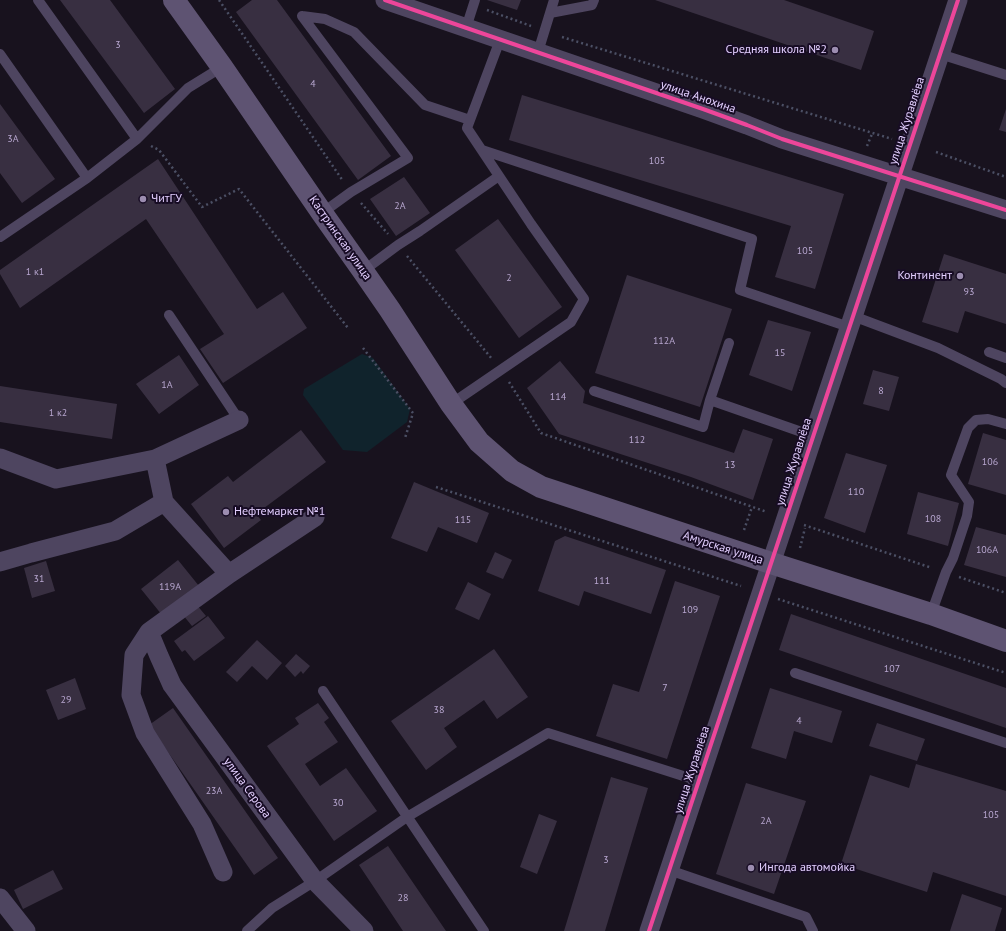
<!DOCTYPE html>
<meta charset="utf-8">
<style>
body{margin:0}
canvas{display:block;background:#18121e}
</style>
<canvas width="1006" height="931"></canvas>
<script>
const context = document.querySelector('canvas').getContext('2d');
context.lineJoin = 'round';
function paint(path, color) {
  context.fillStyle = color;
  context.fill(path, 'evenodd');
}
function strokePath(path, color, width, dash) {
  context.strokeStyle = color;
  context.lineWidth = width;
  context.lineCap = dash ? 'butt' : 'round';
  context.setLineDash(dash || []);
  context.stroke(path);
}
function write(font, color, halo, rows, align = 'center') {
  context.font = font + ' "PT Sans",sans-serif';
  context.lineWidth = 4;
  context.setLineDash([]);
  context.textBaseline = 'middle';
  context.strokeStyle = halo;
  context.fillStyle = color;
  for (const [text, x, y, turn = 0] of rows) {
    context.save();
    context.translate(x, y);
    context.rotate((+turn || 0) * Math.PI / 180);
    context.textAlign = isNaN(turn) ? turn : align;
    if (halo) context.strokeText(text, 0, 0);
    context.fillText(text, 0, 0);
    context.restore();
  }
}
const green = new Path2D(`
 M362,354L373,358L410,409L407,422L367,452L343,450L303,395L304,389Z`);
const building = new Path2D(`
 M60,0H110L175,89L144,113Z
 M252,0H277L391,156L358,180L236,12Z
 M487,0H521L517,10Z
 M655,0H784L874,31L861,70Z
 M522,95L844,194L815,289L775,277L791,226L509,140Z
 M0,104L55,179L22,203L0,173Z
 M1006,109V132L999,130Z
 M158,159L257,309L283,292L307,328L223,383L200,349L224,334L146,219L20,308L0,274V270Z
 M404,177L430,213L396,236L370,199Z
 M498,219L562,307L519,338L455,250Z
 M944,254L1006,274V324L965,311L958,333L922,322Z
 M627,275L732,309L700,407L595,373Z
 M768,320L811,332L792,391L749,375Z
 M179,355L199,385L159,414L136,384Z
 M560,361L585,391L583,403L734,453L743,429L773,439L753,500L691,477L559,434L527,388Z
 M873,370L899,377L889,411L863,404Z
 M0,386L117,404L112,439L0,422Z
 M301,430L326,462L256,514L261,520L224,548L191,504L228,476L233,482Z
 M983,433L1006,440V495L968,484Z
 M846,453L887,465L865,533L824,518Z
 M414,482L489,513L477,543L438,527L427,552L391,538Z
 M918,492L959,503L948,546L907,534Z
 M976,527L1006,535V577L964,565Z
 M565,536L666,570L651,614L584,591L579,606L538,591L555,541Z
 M495,552L512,560L503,579L486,572Z
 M178,560L199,586L162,615L141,589Z
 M46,561L55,591L32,598L24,568Z
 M675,581L720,596L667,759L596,736L613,684L639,692Z
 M468,582L491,594L479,620L455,609Z
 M196,604L206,616L192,626L183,615Z
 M791,614L1006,688V728L779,650Z
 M208,616L225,638L194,661L185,650L182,652L174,641Z
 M257,640L282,663L267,680L252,666L237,682L226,672Z
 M494,649L528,697L497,719L484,700L444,728L457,747L426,770L391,721Z
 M296,654L310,666L303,674L301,671L295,677L285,666Z
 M75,678L86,709L58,720L46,690Z
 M770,688L842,711L832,743L794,731L786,759L751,748Z
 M318,703L329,718L324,722L338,742L305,764L320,786L346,768L377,811L334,841L267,746L299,724L295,718Z
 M173,708L278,858L254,875L149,725Z
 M877,723L925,739L917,761L869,746Z
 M916,764L1006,791V896L933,872L927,892L841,864L870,775L909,788Z
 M611,777L648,788L605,931H564Z
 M746,783L806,801L774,894L716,874Z
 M539,814L557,821L537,874L520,867Z
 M388,846L446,931H403L359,865Z
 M53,870L63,889L23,909L14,890Z
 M962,894L1002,908L995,931H950Z`);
const path = new Path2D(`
 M219,0L343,181
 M487,10L531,26
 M562,37L892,139
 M151,146L159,150L202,207L239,189L348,328
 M867,146L872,134
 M936,152L1006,177
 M361,203L388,234
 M407,256L492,359
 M363,348L413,413L405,438
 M509,382L541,433L767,512
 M436,487L741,586
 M804,525L932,568
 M744,530L752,507
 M800,548L805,528
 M959,577L1006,593
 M778,599L1006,673`);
const service = new Path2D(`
 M38,0L137,139
 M550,13L592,5L594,0
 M302,16L408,158L351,192L322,213
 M302,16L325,19L354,32L425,105L470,120
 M466,28L475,0
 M538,52L554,0
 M0,54L87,178
 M940,54L1006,75
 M482,150L752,239L740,290L849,327
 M0,237L87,178L137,139L188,88L222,67
 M363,271L398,245L420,231L499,176
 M169,315L239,420
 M853,316L938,348L1001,379L1006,383
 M989,352L1006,358
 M594,391L703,427L710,400L813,436
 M710,400L729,343
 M451,404L571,322L584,299L531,224L467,128L500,40
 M931,614L946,572L953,558L967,516L969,502L951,475L968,428L976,420L988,419L1006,424
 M795,673L1006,743
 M323,691L484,931
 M669,870L806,917L813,931
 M247,931L272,908L315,881L407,817L548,733L699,781`);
const minor = new Path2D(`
 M385,0L703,109L747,125L782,139L1006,210
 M0,458L56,479L155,459L239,420
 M155,459L164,502L229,574
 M0,562L31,553L115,531L164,502
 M149,632L159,656L172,685L315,881L364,931
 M223,872L202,824L145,733L131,695L134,655L149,632L229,574L315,517
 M0,898L26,931
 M649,931L958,0`);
const secondary = new Path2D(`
 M174,0L222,67L322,213L363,271L390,310L451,404L479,442L512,471L541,487L771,563L931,614L1006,641`);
const cycleway = new Path2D(`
 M385,0L703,109L747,125L782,139L1006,210
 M649,931L958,0`);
const markers = [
 [835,50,4,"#9c8db0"],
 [143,199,4,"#9c8db0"],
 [960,276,4,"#9c8db0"],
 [226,512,4,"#9c8db0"],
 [751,868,4,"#9c8db0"]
];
const numberNames = [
 ["3",118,45],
 ["4",313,84],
 ["3А",13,139],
 ["105",657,161],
 ["2А",400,206],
 ["105",805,251],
 ["1 к1",35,272],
 ["2",509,278],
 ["93",969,292],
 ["112А",664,341],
 ["15",780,353],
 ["1А",167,385],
 ["8",881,391],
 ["114",558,397],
 ["1 к2",58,413],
 ["112",637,440],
 ["106",990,462],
 ["13",730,465],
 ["110",856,492],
 ["108",933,519],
 ["115",463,520],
 ["106А",987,550],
 ["31",39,579],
 ["111",602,581],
 ["119А",170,587],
 ["109",690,610],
 ["107",892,669],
 ["7",665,688],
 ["29",66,700],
 ["38",439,710],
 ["4",799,721],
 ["23А",214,791],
 ["30",338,803],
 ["105",991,815],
 ["2А",766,821],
 ["3",606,860],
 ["28",403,898]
];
const poiNames = [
 ["Средняя школа №2",827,50,"right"],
 ["ЧитГУ",151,199],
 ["Континент",952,276,"right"],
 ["Нефтемаркет №1",234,512],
 ["Ингода автомойка",759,868]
];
const streetNames = [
 ["улица Анохина",698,97,19],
 ["улица Журавлёва",907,121,-72],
 ["Кастринская улица",340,238,55],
 ["улица Журавлёва",794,462,-72],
 ["Амурская улица",723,548,18],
 ["улица Журавлёва",692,770,-72],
 ["улица Серова",247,788,54]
];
paint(green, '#10232c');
paint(building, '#382f41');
strokePath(path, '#4b4f64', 2.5, [2, 3]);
strokePath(service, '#4e4560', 10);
strokePath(minor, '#4e4560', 19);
strokePath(secondary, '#5e5372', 22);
strokePath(cycleway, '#ed469a', 4);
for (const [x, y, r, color] of markers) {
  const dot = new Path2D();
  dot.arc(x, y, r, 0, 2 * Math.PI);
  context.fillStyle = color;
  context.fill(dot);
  strokePath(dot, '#170c24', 1.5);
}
write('10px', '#b8a7d0', null, numberNames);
write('12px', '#e3cfff', '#170c24', poiNames, 'left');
write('12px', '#e3cfff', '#170c24', streetNames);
</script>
